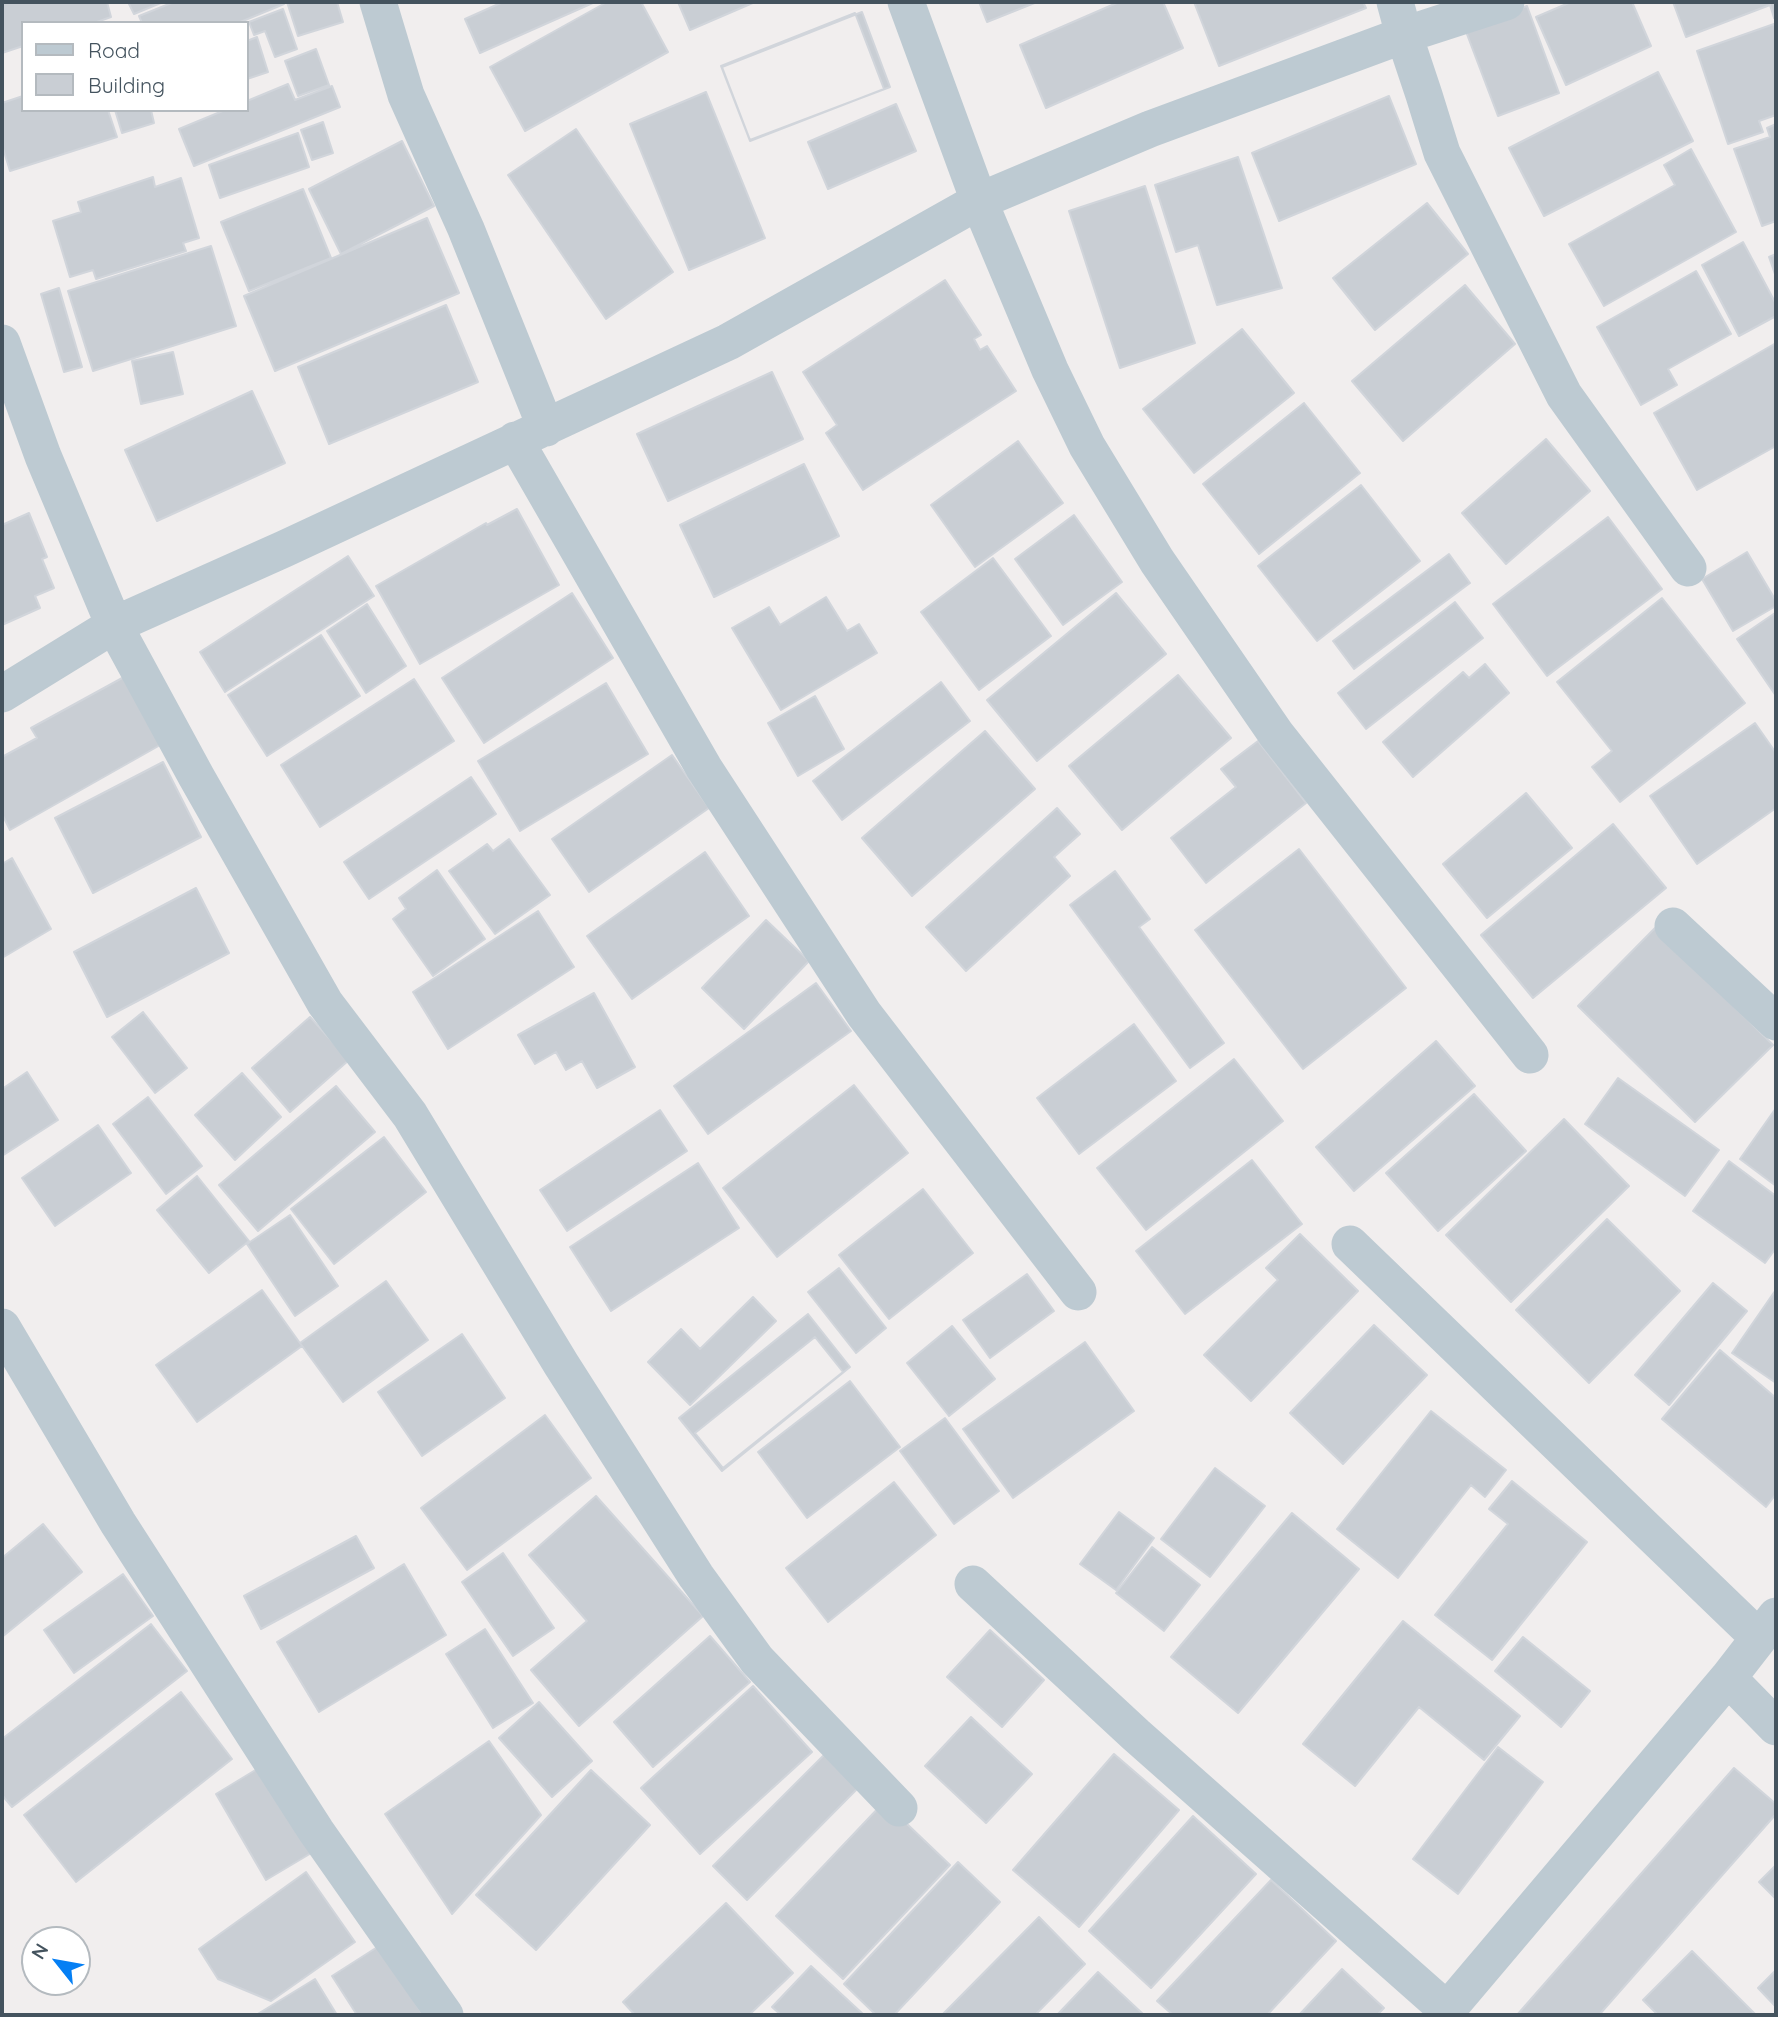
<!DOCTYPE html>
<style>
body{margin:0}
#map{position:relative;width:1778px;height:2017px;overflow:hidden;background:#f1eeee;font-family:Quicksand,sans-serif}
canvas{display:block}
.frame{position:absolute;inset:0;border:4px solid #44535e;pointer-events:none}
.legend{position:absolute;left:21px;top:21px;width:228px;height:91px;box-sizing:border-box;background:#fff;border:2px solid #b4babf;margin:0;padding:9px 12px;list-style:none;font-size:21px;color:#44535e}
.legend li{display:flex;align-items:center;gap:14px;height:35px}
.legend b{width:35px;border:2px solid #b4babf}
.north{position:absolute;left:21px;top:1926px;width:70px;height:70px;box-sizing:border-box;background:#fff;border:2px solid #b4babf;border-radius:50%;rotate:301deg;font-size:19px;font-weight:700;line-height:28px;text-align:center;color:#44535e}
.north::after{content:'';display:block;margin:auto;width:24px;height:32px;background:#057ff4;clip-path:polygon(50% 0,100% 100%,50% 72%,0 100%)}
</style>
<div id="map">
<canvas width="1778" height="2017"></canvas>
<div class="frame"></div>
<ul class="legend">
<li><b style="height:9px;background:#bdcad2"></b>Road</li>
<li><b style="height:19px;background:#c9ced4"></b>Building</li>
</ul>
<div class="north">N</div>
</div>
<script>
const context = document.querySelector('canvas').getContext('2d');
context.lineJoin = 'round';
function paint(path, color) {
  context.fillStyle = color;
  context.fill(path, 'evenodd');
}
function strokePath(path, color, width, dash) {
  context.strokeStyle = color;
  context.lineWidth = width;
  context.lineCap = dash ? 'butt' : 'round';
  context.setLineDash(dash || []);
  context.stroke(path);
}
const building = new Path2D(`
 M2,2H107L111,17L94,23H23V46L2,53Z
 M128,2H163L134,14Z
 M174,2H283L284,4L238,23H142L139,16Z
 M287,2H337L343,22L298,36Z
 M503,2H595L480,53L465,19Z
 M607,2H641L668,52L525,131L490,67Z
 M678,2H755L690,30Z
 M979,2H1037L987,22Z
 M1119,2H1163L1183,48L1046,108L1020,45Z
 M1194,2H1363L1366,8L1219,66Z
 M1571,2H1632L1651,46L1566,85L1536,17Z
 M1673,2H1776V17L1774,18L1770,5L1686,37Z
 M1527,6L1559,93L1498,116L1465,29Z
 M283,9L297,49L275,57L265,31L254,35L249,22Z
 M862,12L890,87L750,140L722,67Z
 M855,13L884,89L750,141L721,66Z
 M1774,24L1776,30V115L1759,121L1763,132L1728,144L1697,51Z
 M257,37L268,72L247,79V41Z
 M316,49L329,85L298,96L285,61Z
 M1658,72L1693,141L1544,216L1509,148Z
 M288,84L295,100L332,86L340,107L194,166L179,129L225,110H247V101Z
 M706,92L765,238L689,270L630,124Z
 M23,96V110H108L117,137L10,171L2,145V103Z
 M1389,96L1416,164L1279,221L1252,153Z
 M896,104L916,151L828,189L808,142Z
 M115,110H151L154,123L122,133Z
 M323,122L333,153L312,160L301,130Z
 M1776,124V221L1762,226L1734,149L1770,137L1767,128Z
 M576,129L673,272L606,319L508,175Z
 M298,133L309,167L220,198L209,165Z
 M402,141L434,206L341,254L309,189Z
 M1691,149L1736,232L1604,306L1569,244L1675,185L1664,165Z
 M1238,157L1282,288L1217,305L1198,245L1176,252L1155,185Z
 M153,177L155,187L181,178L199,238L183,243L186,251L96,279L93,270L70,277L53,221L81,212L78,202Z
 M1145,186L1195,343L1120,368L1069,211Z
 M303,189L331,258L249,291L221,222Z
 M1427,203L1468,254L1375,330L1333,278Z
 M427,218L459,293L275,371L244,296Z
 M1743,242L1776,304V316L1739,336L1702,265Z
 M211,246L236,326L93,371L68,291Z
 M1776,254V277L1769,257Z
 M1696,271L1731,334L1668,369L1677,385L1641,405L1597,327Z
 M945,280L981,335L974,339L980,350L987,346L1016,391L863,490L826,433L837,425L803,372Z
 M1465,285L1515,344L1403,441L1352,381Z
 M59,288L82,367L64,372L41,294Z
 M446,305L478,382L329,444L298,367Z
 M1242,329L1294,393L1194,473L1143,409Z
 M1776,343V446L1697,490L1654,413Z
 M173,352L183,394L141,404L132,361Z
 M772,372L803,439L668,501L637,434Z
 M252,391L285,463L157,521L125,450Z
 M1304,403L1360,473L1259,554L1203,484Z
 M1546,439L1590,491L1506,564L1462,513Z
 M1018,441L1063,503L975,567L931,505Z
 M804,464L839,536L714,597L680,525Z
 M1361,485L1420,561L1317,641L1258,566Z
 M517,509L559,585L420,664L376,586L486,523L487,525Z
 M29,513L47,557L42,559L54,588L35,596L40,608L2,625V525Z
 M1074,515L1122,582L1063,625L1015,559Z
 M1608,517L1662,589L1547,676L1493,604Z
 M1747,552L1776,601V606L1733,631L1702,579Z
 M1449,554L1470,583L1354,669L1333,641Z
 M348,556L374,596L225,692L200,652Z
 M993,558L1051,636L979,690L921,612Z
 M572,593L613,658L484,743L442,678Z
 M1116,593L1166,654L1037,761L987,700Z
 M826,597L847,631L859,624L877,653L781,710L732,628L769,607L780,625Z
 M1662,598L1745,703L1620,802L1592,767L1612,751L1557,682Z
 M1455,602L1483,638L1366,729L1338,693Z
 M367,604L406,666L366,693L327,631Z
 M1775,613L1776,615V696L1737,639Z
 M321,635L360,696L267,756L228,695Z
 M1485,664L1509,693L1413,777L1383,742L1463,672L1469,678Z
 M1178,675L1231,738L1122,830L1069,766Z
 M124,677L162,744L10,830L2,814V757L37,738L31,728Z
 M414,679L454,741L320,827L281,765Z
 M941,682L970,721L842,820L813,781Z
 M606,683L648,754L520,831L478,761Z
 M815,696L844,749L798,776L768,723Z
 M1755,723L1776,753V808L1697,864L1650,796Z
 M985,731L1035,789L912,896L862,838Z
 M1258,741L1306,803L1206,883L1171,838L1236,787L1221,769Z
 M672,755L709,808L589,892L552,839Z
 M163,762L201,837L93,893L55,818Z
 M471,777L496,814L369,899L344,862Z
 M1526,793L1572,848L1487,918L1443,864Z
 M1057,808L1080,834L1054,857L1070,876L966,971L926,927Z
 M1613,824L1666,888L1533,998L1481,935Z
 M509,839L550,895L495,934L449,871L487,844L493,851Z
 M1299,849L1406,988L1303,1069L1195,930Z
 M705,852L749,916L632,999L587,936Z
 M12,858L51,929L2,958V864Z
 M437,870L485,939L433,976L393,919L406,909L399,898Z
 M1115,871L1150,919L1139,927L1224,1043L1190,1068L1070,905Z
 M196,888L229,953L107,1017L74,952Z
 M538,911L574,967L448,1049L413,992Z
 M766,920L809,961L744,1029L702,988Z
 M1655,928L1773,1045L1695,1122L1578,1006Z
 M816,983L851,1031L708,1134L674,1086Z
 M594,993L635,1067L597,1088L582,1061L566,1070L556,1052L535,1064L518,1035Z
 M143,1012L187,1068L155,1093L112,1037Z
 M310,1017L349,1060L290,1112L252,1068Z
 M1134,1024L1176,1081L1079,1154L1037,1098Z
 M1436,1041L1475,1086L1354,1191L1316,1147Z
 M1234,1059L1283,1121L1146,1230L1097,1168Z
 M27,1072L58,1120L2,1156V1089Z
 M242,1073L281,1117L235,1160L195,1115Z
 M1618,1078L1719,1150L1685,1196L1585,1124Z
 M854,1085L908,1153L777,1257L723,1188Z
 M336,1086L375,1132L258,1231L219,1185Z
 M1474,1094L1526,1151L1438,1231L1386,1173Z
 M148,1097L202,1166L166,1194L113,1124Z
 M1776,1108V1186L1740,1159Z
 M660,1110L687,1151L567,1231L540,1190Z
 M1564,1119L1629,1186L1511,1302L1446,1235Z
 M98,1125L131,1173L55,1226L22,1178Z
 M384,1137L426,1192L334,1264L291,1209Z
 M1252,1160L1302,1224L1185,1314L1136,1251Z
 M1729,1161L1776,1196V1248L1765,1263L1693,1211Z
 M698,1163L739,1228L611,1311L570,1247Z
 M197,1176L249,1241L209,1273L157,1210Z
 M923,1189L973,1253L889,1319L839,1255Z
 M290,1215L338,1286L295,1316L247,1244Z
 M1607,1219L1680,1291L1589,1383L1516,1310Z
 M1300,1234L1358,1291L1251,1401L1204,1355L1278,1280L1266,1268Z
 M839,1268L886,1328L856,1353L808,1292Z
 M1027,1274L1054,1311L990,1358L963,1320Z
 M386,1281L428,1340L343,1402L300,1343Z
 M1713,1283L1747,1311L1669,1405L1635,1375Z
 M262,1290L302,1346L197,1422L156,1365Z
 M1775,1291L1776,1292V1383L1732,1353Z
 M753,1297L776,1321L690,1405L648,1362L681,1329L700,1349Z
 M808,1314L850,1367L722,1471L679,1418Z
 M1374,1325L1427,1375L1343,1464L1290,1413Z
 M952,1326L995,1379L949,1416L907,1363Z
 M462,1334L505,1398L422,1456L378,1392Z
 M815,1337L843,1372L723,1468L695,1433Z
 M1085,1342L1134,1411L1013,1498L963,1429Z
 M1720,1350L1776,1398V1494L1766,1507L1662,1419Z
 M850,1381L900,1447L807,1518L758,1452Z
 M1431,1411L1506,1470L1485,1497L1471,1485L1398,1578L1337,1529Z
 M545,1415L591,1478L467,1570L421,1508Z
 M945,1418L999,1491L954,1524L900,1451Z
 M1215,1468L1265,1506L1210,1577L1161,1539Z
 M1512,1481L1587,1542L1492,1660L1435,1615L1508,1524L1489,1509Z
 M894,1482L936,1535L828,1622L786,1568Z
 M596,1496L703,1616L579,1726L531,1670L587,1621L529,1555Z
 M1119,1512L1154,1538L1116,1590L1080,1564Z
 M1292,1513L1359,1569L1238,1713L1171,1657Z
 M43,1524L82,1572L2,1637V1558Z
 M356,1536L374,1568L261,1629L244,1596Z
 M1152,1547L1200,1585L1164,1631L1116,1593Z
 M503,1553L554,1628L513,1656L462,1582Z
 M404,1564L446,1635L319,1712L277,1642Z
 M123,1574L153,1616L74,1673L44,1630Z
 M1403,1621L1520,1716L1484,1760L1419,1707L1355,1786L1303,1744Z
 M151,1624L187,1671L12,1807L2,1795V1739Z
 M485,1629L533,1703L493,1728L446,1654Z
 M990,1630L1044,1680L1002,1727L947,1677Z
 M710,1636L750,1682L653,1767L614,1722Z
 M1523,1637L1590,1691L1561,1727L1495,1671Z
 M753,1686L812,1752L700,1854L641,1788Z
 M181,1692L232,1759L76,1882L24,1815Z
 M539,1702L592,1761L552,1797L499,1738Z
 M971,1717L1032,1774L986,1823L925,1766Z
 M489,1741L541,1815L452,1914L385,1814Z
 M1498,1747L1543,1782L1458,1894L1413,1859Z
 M825,1754L859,1787L747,1900L713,1866Z
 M1114,1754L1179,1810L1079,1927L1013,1870Z
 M262,1766L313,1852L266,1880L216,1794Z
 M1734,1768L1776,1804V1814L1599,2015H1517Z
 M591,1770L650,1825L536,1950L476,1895Z
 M884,1802L950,1865L843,1979L776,1916Z
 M1193,1816L1256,1874L1151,1988L1089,1931Z
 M958,1862L1000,1902L894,2015H876L844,1984Z
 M1776,1865V1899L1759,1882Z
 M306,1872L355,1942L271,2001L218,1979L199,1949Z
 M1271,1880L1336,1941L1267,2015H1173L1157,2001Z
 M726,1903L793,1973L749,2015H635L623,2002Z
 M1039,1917L1085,1964L1035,2015H942Z
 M379,1946L423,2015H357L332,1976Z
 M1692,1951L1756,2015H1658L1643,2000Z
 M811,1966L864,2015H781L772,2007Z
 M1342,1969L1384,2008L1377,2015H1299Z
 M1776,1970V2007L1758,1988Z
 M1098,1972L1144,2015H1057Z
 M315,1979L337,2015H256Z`);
const minor = new Path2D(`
 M378,2L406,95L466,229L546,428
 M906,2L979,201L1050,370L1087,446L1157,561L1276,734L1530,1055
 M1395,2L1404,35L1424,95L1442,153L1564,395L1688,568
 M2,343L43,456L114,625L196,776L325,1003L410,1115L561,1364L696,1576L757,1660L899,1808
 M515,440L704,768L864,1014L1078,1292
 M2,694L114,625L284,549L728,342L979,201L1150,129L1404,35L1506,2
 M1673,926L1776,1022
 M1350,1244L1759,1638
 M2,1327L118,1523L316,1831L445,2015
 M973,1584L1136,1735L1447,2010
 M1728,1678L1776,1727
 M1443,2015L1728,1678L1776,1616`);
paint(building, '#c9ced4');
strokePath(building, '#d1d5db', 2);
strokePath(minor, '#bdcad2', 37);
</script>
